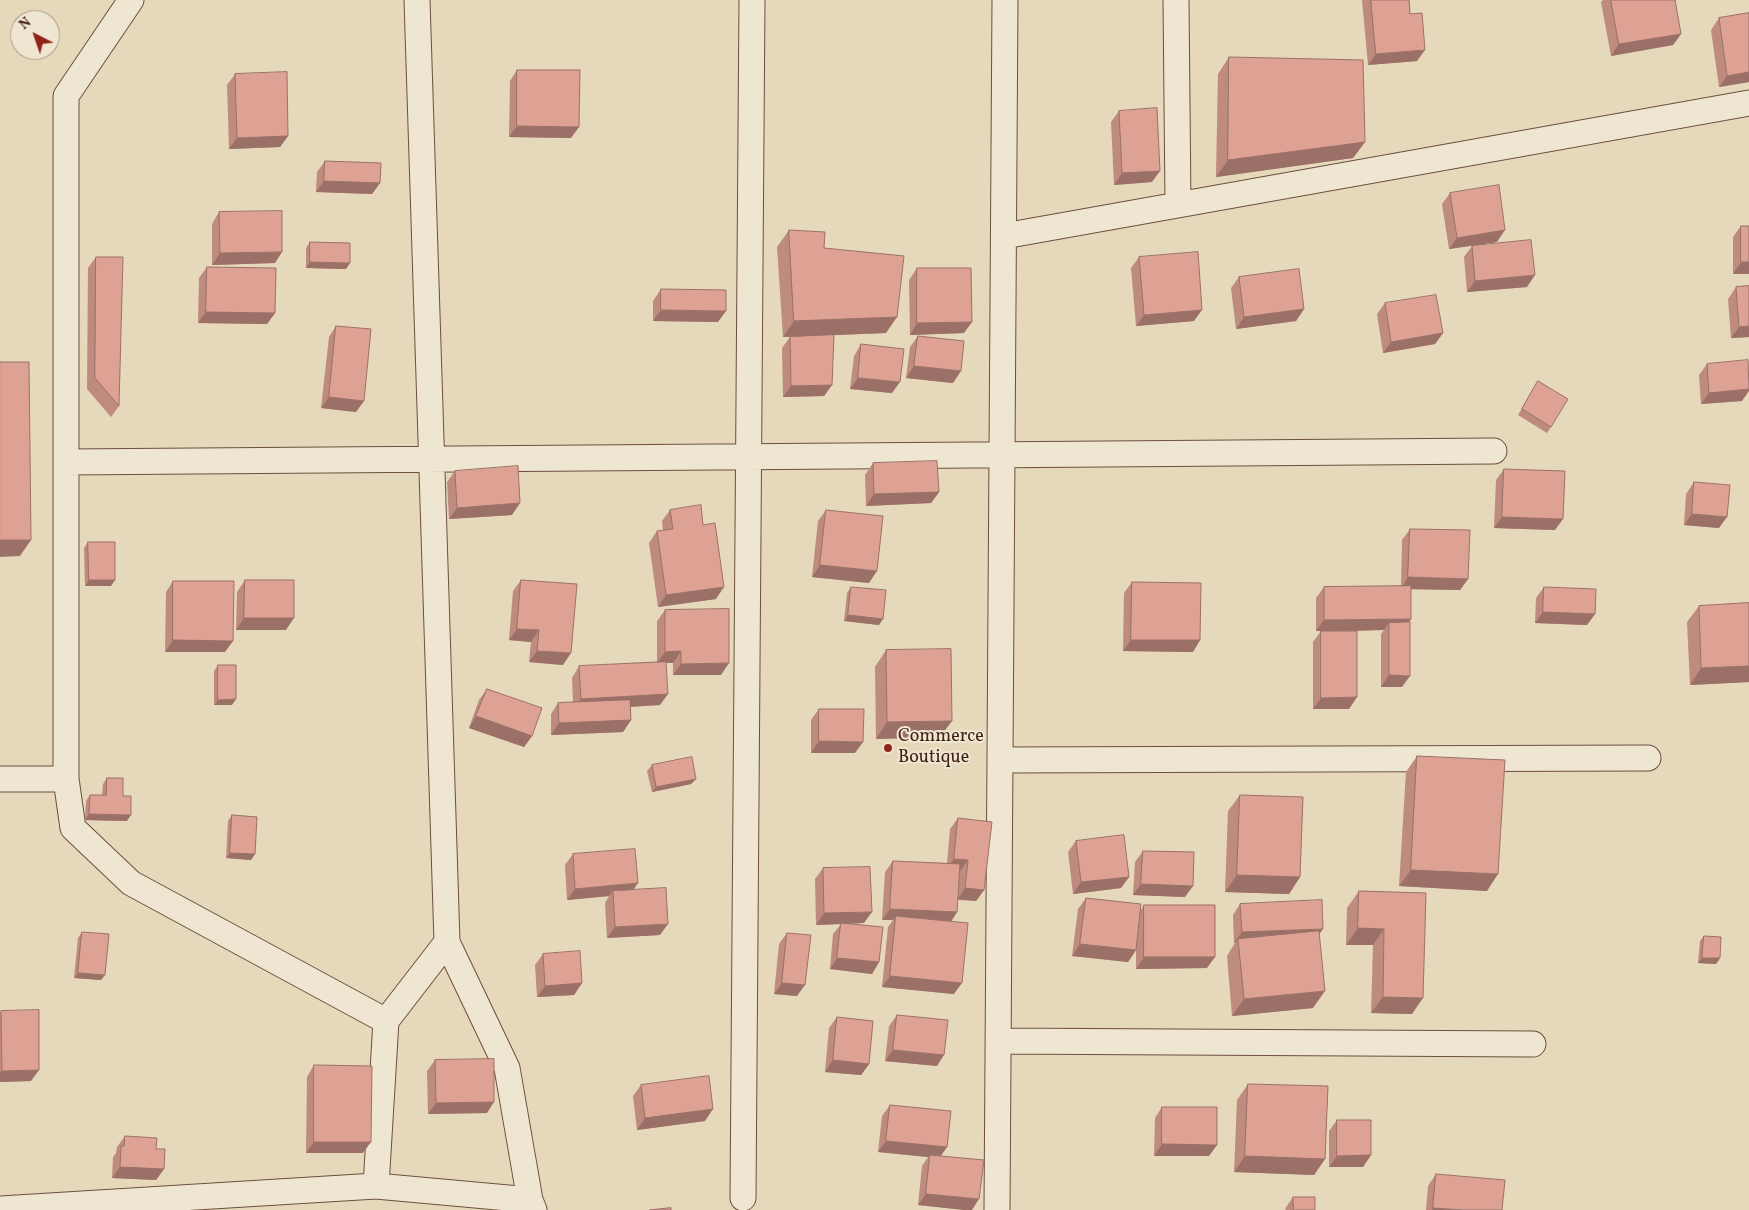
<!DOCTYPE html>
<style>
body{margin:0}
#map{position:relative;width:1749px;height:1210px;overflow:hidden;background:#e6d8ba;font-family:Vollkorn,serif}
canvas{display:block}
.north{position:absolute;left:10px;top:10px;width:50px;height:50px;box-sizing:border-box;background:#efe6d2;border:1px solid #aa9786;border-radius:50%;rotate:319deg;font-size:14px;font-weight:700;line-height:20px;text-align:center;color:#432115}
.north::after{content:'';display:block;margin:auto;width:18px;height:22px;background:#8f2418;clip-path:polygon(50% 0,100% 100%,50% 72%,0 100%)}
</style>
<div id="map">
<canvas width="1749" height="1210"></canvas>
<div class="north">N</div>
</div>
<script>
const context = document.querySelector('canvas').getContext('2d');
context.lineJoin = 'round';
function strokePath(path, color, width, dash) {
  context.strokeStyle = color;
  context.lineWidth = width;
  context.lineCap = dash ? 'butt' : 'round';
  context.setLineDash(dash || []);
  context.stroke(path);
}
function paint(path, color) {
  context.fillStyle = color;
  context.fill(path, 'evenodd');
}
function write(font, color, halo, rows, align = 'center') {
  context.font = font + ' Vollkorn,serif';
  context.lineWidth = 4;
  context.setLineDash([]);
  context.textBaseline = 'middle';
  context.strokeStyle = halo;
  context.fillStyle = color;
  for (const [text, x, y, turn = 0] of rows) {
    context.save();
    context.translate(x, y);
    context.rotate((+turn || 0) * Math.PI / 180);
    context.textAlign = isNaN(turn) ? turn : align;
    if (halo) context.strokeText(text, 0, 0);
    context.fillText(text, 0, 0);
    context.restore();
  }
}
const street = new Path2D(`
 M131,0L66,96V779L73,828L131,883L386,1021
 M417,0L447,942L507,1068L530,1200L534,1210
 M1176,0L1178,205
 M1004,236L1749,103
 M66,462L1494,451
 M1000,760L1648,758
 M0,779H66
 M998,1041L1533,1044
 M376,1186L386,1021L447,942
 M743,1198L752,0
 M0,1209L376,1186L530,1200
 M997,1210L1005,0`);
const wall = new Path2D(`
 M1362,0H1409L1410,14L1417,61L1368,65Z
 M1603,0H1675L1681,34L1673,45L1611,56L1601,2Z
 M1749,13V82L1719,87L1711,30L1719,18Z
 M1229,57L1365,142L1353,158L1216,177L1218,74Z
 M517,70L571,138L509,137L510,81Z
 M235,74L288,136L280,147L229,149L227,85Z
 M1119,111L1152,182L1114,185L1111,122Z
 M325,161L380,183L372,194L316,192L317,172Z
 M1450,193L1497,242L1449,249L1442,204Z
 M219,212L275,263L212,265V224Z
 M1741,226H1749V274H1733V237Z
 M789,230L824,248L886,333L790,337L832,385L824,396L783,397L782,348L790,337H783L777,247Z
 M310,242L346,269L306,268V248Z
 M1472,246L1527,287L1467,292L1464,257Z
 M96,257L119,406L111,417L87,389L88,268Z
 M1139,257L1194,321L1136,326L1131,268Z
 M207,267L275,313L267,324L198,323L199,278Z
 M917,268L964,333L910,335L909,280Z
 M1239,277L1304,309L1296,321L1236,329L1231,288Z
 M1749,286V337L1731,338L1728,299L1736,287Z
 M661,289L718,322L653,321V301Z
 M1385,303L1443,333L1435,344L1383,353L1377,314Z
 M336,326L356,412L321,408L329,337Z
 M918,336L953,383L906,378L910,347Z
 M861,344L892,393L850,389L854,356Z
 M1707,364L1742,401L1701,404L1699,375Z
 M1538,381L1551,427L1547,433L1518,415Z
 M873,463L939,492L931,503L866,506L865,475Z
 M1504,469L1555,530L1494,528L1496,480Z
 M455,471L512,515L449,519L447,482Z
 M1694,482L1719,528L1684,525L1686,494Z
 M670,510L703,525L716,599L658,607L649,543L657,531H663L662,521Z
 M826,510L869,583L812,577L818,521Z
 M1410,529L1468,579L1460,590L1411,589L1408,622L1402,687H1381V634L1384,630L1357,631V697L1349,709H1313V642L1321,631H1316V598L1324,587L1401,586L1402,540Z
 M88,542L111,586H85L84,548Z
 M245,580L286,630H236L237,592Z
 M521,580L563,665L529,662L531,642L509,640L513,591Z
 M173,581L225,652H165L166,592Z
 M1132,582L1200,640L1193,652L1123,651L1124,593Z
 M851,587L879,625L844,621L847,593Z
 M1544,587L1595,614L1587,625L1535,623L1536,598Z
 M1749,603V682L1690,685L1687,622L1699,606Z
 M665,610L721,675H673V663H666L660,705L631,707V720L623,732L551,735V714L558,703L573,702L572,678L579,666L657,662V621Z
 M886,650L940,737L876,739L875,667Z
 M218,665L232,705H214V671Z
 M487,689L532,736L524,747L469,728L479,700Z
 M819,709L855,753H811V720Z
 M1417,756L1487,891L1399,886L1406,772Z
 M652,765L696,779L691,784L652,792L647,771Z
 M107,778L123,796L127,821L85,820L86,801L90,795H102L103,784Z
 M1240,795L1300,877L1289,894L1225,892L1228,811Z
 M232,815L255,854L251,860L226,858L228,821Z
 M958,818L984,890L976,901L958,900L957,912L951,922L954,994L882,987L888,927L893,920H882L885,872L893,861L947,863L950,829Z
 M1076,841L1129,877L1121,888L1073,894L1068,852Z
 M1143,851L1185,897L1133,895L1135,862Z
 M573,854L633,890L660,935L607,938L605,903L609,896L567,900L565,865Z
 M823,868L864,923L847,924L879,962L872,974L830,969L833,934L841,924L816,925L815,879Z
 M1359,891L1426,893L1412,1014L1371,1013L1373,945H1346L1347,908Z
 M1086,898L1141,910L1144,905L1207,968L1136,969V950L1128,962L1072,956L1078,909Z
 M1240,904L1319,934L1313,1008L1232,1016L1227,956L1235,943H1234L1233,915Z
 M82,932L101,980L74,978L78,938Z
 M787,933L797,996L774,994L779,944Z
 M1704,936L1720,958L1716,964L1698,963L1700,941Z
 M543,954L582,983L574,995L537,997L535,965Z
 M1,1011L31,1081L0,1082V1013Z
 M897,1015L937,1066L885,1061L889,1026Z
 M837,1017L869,1064L861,1075L825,1072L829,1028Z
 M435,1060L487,1113L428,1114L427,1071Z
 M314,1065L363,1153H306L307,1077Z
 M1248,1084L1325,1159L1314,1175L1234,1172L1237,1100Z
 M641,1085L705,1121L637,1130L633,1096Z
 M890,1105L947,1147L941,1156L972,1210H965L918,1205L922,1166L928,1157L878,1152L882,1116Z
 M1162,1107L1209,1156H1154L1155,1118Z
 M1337,1120L1371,1155L1363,1167H1329V1131Z
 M125,1136L156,1149L164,1169L156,1180L112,1178L113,1157L116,1153L117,1147Z
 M1436,1174L1502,1210H1426L1428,1186Z
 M1293,1197L1315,1210H1286L1285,1209Z`);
const shadedWall = new Path2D(`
 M1681,34L1673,45L1611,56L1619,44Z
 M1425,50L1417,61L1368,65L1376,54Z
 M1749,72V82L1719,87L1727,76Z
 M517,126L579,127L571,138L509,137Z
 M288,136L280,147L229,149L237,138Z
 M1365,142L1353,158L1216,177L1228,160Z
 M1160,171L1152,182L1114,185L1122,173Z
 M324,181L380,183L372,194L316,192Z
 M1505,230L1497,242L1449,249L1457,238Z
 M282,252L275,263L212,265L220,253Z
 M310,262L350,263L346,269L306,268Z
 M1741,262H1749V274H1733Z
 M1535,275L1527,287L1467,292L1475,281Z
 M1304,309L1296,321L1236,329L1244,317Z
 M661,310L726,311L718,322L653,321Z
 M1202,310L1194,321L1136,326L1144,315Z
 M206,312L275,313L267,324L198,323Z
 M897,317L886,333L783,337L794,321Z
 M972,322L964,333L910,335L917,323Z
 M1749,326V337L1731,338L1739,327Z
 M1443,333L1435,344L1383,353L1391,342Z
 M914,366L961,371L953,383L906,378Z
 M858,378L900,382L892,393L850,389Z
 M832,385L824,396L783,397L791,386Z
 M1749,389V391L1742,401L1701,404L1709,393Z
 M329,397L364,401L356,412L321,408Z
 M939,492L931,503L866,506L874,494Z
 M520,503L512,515L449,519L457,508Z
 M1692,514L1727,517L1719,528L1684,525Z
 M1502,517L1563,519L1555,530L1494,528Z
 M0,540H31L20,556L0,557Z
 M820,565L877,571L869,583L812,577Z
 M1408,577L1468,579L1460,590L1401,589Z
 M89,580H115L111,586H85Z
 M724,587L716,599L658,607L666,595Z
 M1543,612L1595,614L1587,625L1535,623Z
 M848,615L883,619L879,625L844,621Z
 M244,618H294L286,630H236Z
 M1411,619L1403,630L1389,623L1384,630L1316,631L1324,620Z
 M517,629L539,630L531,642L509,640Z
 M173,640L233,641L225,652H165Z
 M1131,640H1200L1193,652L1123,651Z
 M537,651L571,653L563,665L529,662Z
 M681,651L673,663H657L665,652Z
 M729,663L721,675H673L681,664Z
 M1749,666V682L1690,685L1701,668Z
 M1389,675L1410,676L1402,687H1381Z
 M668,694L660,705L573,710L581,699Z
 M1357,697L1349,709H1313L1321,698Z
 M236,699L232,705H214L218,700Z
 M476,716L532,736L524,747L469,728Z
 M631,720L623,732L551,735L559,723Z
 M952,721L940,737L876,739L887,722Z
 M819,741L863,742L855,753H811Z
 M696,779L691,784L652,792L656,787Z
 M89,814L131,815L127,821L85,820Z
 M230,853L255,854L251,860L226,858Z
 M954,859L968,860L960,871L946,870Z
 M1411,870L1498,874L1487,891L1399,886Z
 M1237,875L1300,877L1289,894L1225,892Z
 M1129,877L1121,888L1073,894L1081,882Z
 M638,883L630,895L613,891L609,896L567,900L575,889Z
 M1141,884L1193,886L1185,897L1133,895Z
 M965,888L984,890L976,901L958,899Z
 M890,909L957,912L950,923L896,916L893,920H882Z
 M872,912L864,923L816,925L824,913Z
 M668,924L660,935L607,938L615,927Z
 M1358,928L1384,929L1373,945H1346Z
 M1323,929L1315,940L1238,939L1235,943H1234L1242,932Z
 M1080,944L1136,950L1128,962L1072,956Z
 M1144,957H1215L1207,968L1136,969Z
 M837,958L879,962L872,974L830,969Z
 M1702,958H1720L1716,964L1698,963Z
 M78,973L105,975L101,980L74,978Z
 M890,976L962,983L954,994L882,987Z
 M582,983L574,995L537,997L545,986Z
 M782,983L805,985L797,996L774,994Z
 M1325,991L1313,1008L1232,1016L1244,999Z
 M1383,997L1423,998L1412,1014L1371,1013Z
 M893,1050L944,1055L937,1066L885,1061Z
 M833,1060L869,1064L861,1075L825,1072Z
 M39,1070L31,1081L0,1082V1073L2,1071Z
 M494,1102L487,1113L428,1114L436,1103Z
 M713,1109L705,1121L637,1130L645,1118Z
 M886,1141L947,1147L939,1158L930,1155L928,1157L878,1152Z
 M314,1142H371L363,1153H306Z
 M1162,1144L1217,1145L1209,1156H1154Z
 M1371,1155L1363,1167H1329L1337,1156Z
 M1245,1156L1325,1159L1314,1175L1234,1172Z
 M120,1167L164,1169L156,1180L112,1178Z
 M926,1194L979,1199L972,1210H965L918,1205Z
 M1433,1208L1464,1210H1432Z`);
const building = new Path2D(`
 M1371,0H1409L1410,14L1422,13L1425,50L1376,54Z
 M1611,0H1675L1681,34L1619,44Z
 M1749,13V72L1727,76L1719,18Z
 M1229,57L1363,60L1365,142L1228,160Z
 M517,70H580L579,127L517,126Z
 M287,72L288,136L237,138L235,74Z
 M1157,108L1160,171L1122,173L1119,111Z
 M325,161L381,163L380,183L324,181Z
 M1499,185L1505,230L1457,238L1450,193Z
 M282,211V252L220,253L219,212Z
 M1741,226H1749V262H1741Z
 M789,230L825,232L824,248L904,256L897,317L794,321Z
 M1531,240L1535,275L1475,281L1472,246Z
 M310,242L350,243V263L310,262Z
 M1198,252L1202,310L1144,315L1139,257Z
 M96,257H123L119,406L95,378Z
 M207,267L276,268L275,313L206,312Z
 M917,268H971L972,322L917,323Z
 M1299,269L1304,309L1244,317L1239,277Z
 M1749,286V326L1739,327L1736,287Z
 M661,289L726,290V311L661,310Z
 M1436,295L1443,333L1391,342L1385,303Z
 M336,326L371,329L364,401L329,397Z
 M834,335L832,385L791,386L790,337Z
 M918,336L964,341L961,371L914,366Z
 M861,344L904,349L900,382L858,378Z
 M1748,360L1749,389L1709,393L1707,364Z
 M0,362H29L31,540H0Z
 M1538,381L1568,399L1551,427L1522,409Z
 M937,461L939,492L874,494L873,463Z
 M518,466L520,503L457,508L455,471Z
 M1504,469L1565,471L1563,519L1502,517Z
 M1694,482L1730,485L1727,517L1692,514Z
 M701,505L703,525L715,523L724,587L666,595L657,531L673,529L670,510Z
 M826,510L883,516L877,571L820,565Z
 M1410,529L1470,530L1468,579L1408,577Z
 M88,542H115V580H89Z
 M245,580H294V618H244Z
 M521,580L577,584L571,653L537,651L539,630L517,629Z
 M173,581H234L233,641L173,640Z
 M1132,582L1201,583L1200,640H1131Z
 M1411,586V619L1324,620V587Z
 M851,587L886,590L883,619L848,615Z
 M1544,587L1596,589L1595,614L1543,612Z
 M1749,603V666L1701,668L1699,606Z
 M729,609V663L681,664V651L665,652V610Z
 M1410,622V676L1389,675V623Z
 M1321,631H1357V697L1321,698Z
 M951,649L952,721L887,722L886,650Z
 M666,662L668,694L581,699L579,666Z
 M218,665H236V699L218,700Z
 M487,689L542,708L532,736L476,716Z
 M630,700L631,720L559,723L558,703Z
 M819,709H864L863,742L819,741Z
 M1417,756L1505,760L1498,874L1411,870Z
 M692,757L696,779L656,787L652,765Z
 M107,778H123V796H131V815L89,814L90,795H106Z
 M1240,795L1303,797L1300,877L1237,875Z
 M232,815L257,817L255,854L230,853Z
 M958,818L992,822L984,890L965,888L968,860L954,859Z
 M1124,835L1129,877L1081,882L1076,841Z
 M635,849L638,883L575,889L573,854Z
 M1143,851L1194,852L1193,886L1141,884Z
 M893,861L960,864L957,912L890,909Z
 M870,867L872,912L824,913L823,868Z
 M666,888L668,924L615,927L613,891Z
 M1359,891L1426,893L1423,998L1383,997L1384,929L1358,928Z
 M1086,898L1141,904L1136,950L1080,944Z
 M1322,900L1323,929L1242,932L1240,904Z
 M1144,905H1215V957H1144Z
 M896,916L968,923L962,983L890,976Z
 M841,923L883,927L879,962L837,958Z
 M1319,931L1325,991L1244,999L1238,939Z
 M82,932L109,934L105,975L78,973Z
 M787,933L811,935L805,985L782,983Z
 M1704,936L1721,937L1720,958H1702Z
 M580,951L582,983L545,986L543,954Z
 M39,1010V1070L2,1071L1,1011Z
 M897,1015L948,1020L944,1055L893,1050Z
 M837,1017L873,1021L869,1064L833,1060Z
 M494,1059V1102L436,1103L435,1060Z
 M314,1065L372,1066L371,1142H314Z
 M709,1076L713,1109L645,1118L641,1085Z
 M1248,1084L1328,1086L1325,1159L1245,1156Z
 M890,1105L951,1111L947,1147L886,1141Z
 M1162,1107H1217V1145L1162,1144Z
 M1337,1120H1371V1155L1337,1156Z
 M125,1136L157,1138L156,1149H165L164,1169L120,1167L121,1146H124Z
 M930,1155L984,1160L979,1199L926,1194Z
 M1436,1174L1505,1180L1502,1210H1464L1433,1208Z
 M1293,1197H1315V1210H1294Z
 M671,1208V1210H650Z`);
const markers = [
 [888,748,5,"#8f2418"]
];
const poiNames = [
 ["Commerce",898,738],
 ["Boutique",898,759]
];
strokePath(street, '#6c4f3e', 27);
strokePath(street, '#efe6d2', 25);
paint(wall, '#be8b7e');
paint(shadedWall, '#9b7167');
paint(building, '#dda293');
strokePath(building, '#9b7167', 1);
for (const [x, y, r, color] of markers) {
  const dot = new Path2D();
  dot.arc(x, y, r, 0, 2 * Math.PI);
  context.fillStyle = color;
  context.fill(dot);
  strokePath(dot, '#efe6d2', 2);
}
write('18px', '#432115', '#efe6d2', poiNames, 'left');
</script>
